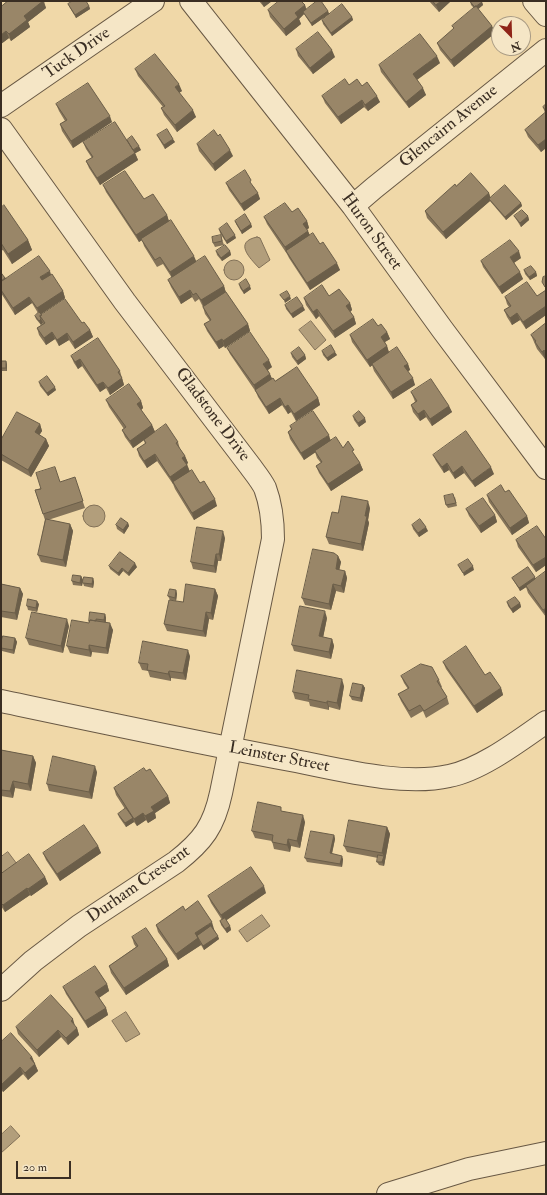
<!DOCTYPE html>
<style>
body{margin:0}
#map{position:relative;width:547px;height:1195px;overflow:hidden;background:#f0d8a8;font-family:"IM FELL Double Pica",serif}
canvas{display:block}
.frame{position:absolute;inset:0;border:2px solid #3a2e23;pointer-events:none}
.north{position:absolute;left:491px;top:16px;width:40px;height:40px;box-sizing:border-box;background:#f5e6c6;border:1px solid #aa9c85;border-radius:50%;rotate:157deg;font-size:11px;font-weight:700;line-height:16px;text-align:center;color:#3a2e23}
.north::after{content:'';display:block;margin:auto;width:14px;height:18px;background:#8f2418;clip-path:polygon(50% 0,100% 100%,50% 72%,0 100%)}
.scale{position:absolute;left:16px;top:1161px;width:55px;height:18px;box-sizing:border-box;border:2px solid #3a2e23;border-top:0;padding-left:5px;font-size:12px;line-height:14px;white-space:nowrap;color:#3a2e23;-webkit-text-stroke:3px #f5e6c6;paint-order:stroke}
</style>
<div id="map">
<canvas width="547" height="1195"></canvas>
<div class="frame"></div>
<div class="north">N</div>
<div class="scale">20 m</div>
</div>
<script>
const context = document.querySelector('canvas').getContext('2d');
context.lineJoin = 'round';
function paint(path, color) {
  context.fillStyle = color;
  context.fill(path, 'evenodd');
}
function strokePath(path, color, width, dash) {
  context.strokeStyle = color;
  context.lineWidth = width;
  context.lineCap = dash ? 'butt' : 'round';
  context.setLineDash(dash || []);
  context.stroke(path);
}
function write(font, color, halo, rows, align = 'center') {
  context.font = font + ' "IM FELL Double Pica",serif';
  context.lineWidth = 3;
  context.setLineDash([]);
  context.textBaseline = 'middle';
  context.strokeStyle = halo;
  context.fillStyle = color;
  for (const [text, x, y, turn = 0] of rows) {
    context.save();
    context.translate(x, y);
    context.rotate((+turn || 0) * Math.PI / 180);
    context.textAlign = isNaN(turn) ? turn : align;
    if (halo) context.strokeText(text, 0, 0);
    context.fillText(text, 0, 0);
    context.restore();
  }
}
const water = new Path2D(`
 M257,237L260,238L270,260L259,268C250,258 233,242 257,237Z
 M224 270a10 10 0 1 1 20 0a10 10 0 1 1-20 0Z
 M311,321L326,340L315,350L299,330Z
 M83 516a11 11 0 1 1 22 0a11 11 0 1 1-22 0Z
 M8,852L17,864L1,875V857Z
 M262,915L270,926L247,942L239,931Z
 M126,1012L140,1034L126,1042L112,1021Z
 M11,1126L20,1136L1,1153V1135Z`);
const minor = new Path2D(`
 M191,1L353,206L442,329L546,468
 M534,1L546,15
 M1,106L153,1
 M1,129L125,302L250,466C255,473 261,480 265,488C271,504 273,522 273,539L221,793C214,826 203,841 176,862L79,926L33,961L1,990
 M353,206L374,188L546,50
 M1,701C96,721 190,741 285,759C334,768 401,787 449,776C481,770 520,740 546,722
 M388,1194L469,1169L546,1153`);
const wall = new Path2D(`
 M8,1H44L46,8L28,22L30,27L11,41L9,38L1,44V7Z
 M259,1H272L264,7Z
 M429,1H451L439,12Z
 M470,1L482,2L483,5L478,9L492,26L495,33L454,67L440,50L437,43L454,29L452,26L474,8L471,5Z
 M68,4L89,6L90,9L76,18L70,8Z
 M305,5L306,9L328,11L329,14L312,26L304,14L299,19L301,24L286,36L270,17L268,10Z
 M352,17L353,20L332,36L323,24L322,20Z
 M296,49L335,57L313,74L298,56Z
 M440,63L417,80L426,95L409,108L381,72L379,65Z
 M135,69L182,91L179,93L196,117L177,132L164,115L161,108L163,107L138,76Z
 M349,85L362,86L380,102L368,111L364,107L341,124L325,103L322,96Z
 M56,104L112,122L73,148L62,131L60,124L65,121L59,111Z
 M546,104V148L541,152L528,137L525,130L545,113L543,107Z
 M157,135L175,142L165,149L159,139Z
 M127,140L141,150L135,153L138,160L100,185L89,168L86,161L92,158L86,149L83,142Z
 M197,144L233,156L215,171L199,151Z
 M226,183L254,187L260,199L244,211L229,190Z
 M103,185L144,199L167,215L169,221L196,262L224,286L226,293L248,324L250,331L225,348L224,346L219,349L207,331L204,324L210,321L205,314L203,307L199,299L195,302L192,297L181,304L171,287L168,280L172,278L163,264L157,267L144,246L142,240L139,242L106,192Z
 M456,186L489,193L490,197L521,203L522,206L506,220L490,201L446,239L427,218L425,211Z
 M1,204L2,207L28,240L32,250L12,264L3,250L1,251Z
 M292,212L307,221L309,228L307,229L310,236L320,244L340,270L310,290L289,258L287,254L267,224L264,217Z
 M514,216H528L529,220L521,227L516,219Z
 M235,221L251,224L252,227L242,234L236,224Z
 M219,229L236,238L227,244L220,233Z
 M222,239L224,245L215,247L213,243Z
 M216,251H230L231,255L222,261L217,255Z
 M521,258L514,263L523,279L502,294L483,267L481,261Z
 M524,270L536,272L537,276L530,280L525,274Z
 M1,275L6,278L51,275L63,291L65,298L41,314L42,315L82,323L90,330L93,337L75,349L69,340L59,346L55,339L46,345L39,335L37,328L43,324V323L41,325L36,319L35,316L38,313L32,303L15,315L1,293Z
 M239,284L251,289L244,294L240,288Z
 M546,290V315L526,329L520,320L512,325L507,317L504,310L509,307L507,304L505,297L537,296Z
 M329,296L350,303L352,310L350,312L354,317L356,324L335,338L319,316L316,319L306,305L304,298Z
 M285,305L305,310L293,318L286,309Z
 M546,323V358L545,359L537,349L531,335Z
 M378,326L387,332L390,339L385,342L387,346L389,352L408,364L410,370L408,371L415,385L393,399L374,371L372,365L370,367L352,342L350,335Z
 M227,348L272,367L268,370L272,379L275,381L318,398L320,405L296,421L291,412L288,414L282,405L269,414L258,397L256,392L230,354Z
 M322,351L337,355L328,361L323,355Z
 M291,353L305,355L306,359L298,365L292,357Z
 M71,356L120,371L124,385L110,395L106,388L100,392L82,366L78,369L74,363Z
 M1,361H6L7,365V371H1Z
 M39,382L56,390L48,396L40,386Z
 M411,392L449,406L452,412L432,426L426,417L420,421L413,412L411,405L415,402L414,399Z
 M106,400L141,401L143,408L141,410L152,425L155,432L178,442L180,449L185,456L188,463L187,464L190,472L200,483L217,506L194,520L175,489L173,484L157,461L147,468L139,456L137,449L145,444L144,440L133,448L125,437L122,430L124,429L109,407Z
 M353,416L366,422L359,427L354,420Z
 M40,424L42,431L39,435L46,439L49,446L31,477L1,460V440Z
 M290,426L331,440L356,457L360,463L363,470L331,491L319,473L316,466L321,463L317,458L315,452L304,460L290,439L288,432L291,429Z
 M433,455L494,474L475,487L464,473L455,479L449,470L444,473L436,461Z
 M60,482L77,484L85,508L48,520L70,524L73,531L66,567L41,562L38,555L45,520L35,490Z
 M487,495L527,516L529,523L512,535L489,502Z
 M455,497L457,506L448,508L446,505Z
 M370,508L368,520L369,523L363,551L329,544L326,537L338,513Z
 M466,509L495,515L497,522L481,533L469,516Z
 M128,523L129,526L124,534L117,529L116,525Z
 M412,525L428,531L419,537L413,529Z
 M225,538L221,561H218L216,573L193,569L191,562Z
 M546,539V565L536,572L518,547L516,540Z
 M338,556L341,562L339,570L345,571L347,578L344,593L336,591L331,610L305,605L302,598Z
 M109,566L137,567L129,576L123,571L119,576L110,569Z
 M528,567L546,617L528,593L526,587L520,591L514,581L512,578Z
 M81,576L83,580L82,586L73,585L72,581Z
 M93,578L94,582L93,588L84,586L83,583Z
 M1,584L20,588L23,594L17,620L1,617Z
 M215,589L218,596L213,620L209,619L206,637L167,631L164,624L183,602Z
 M176,590L177,594L176,601L170,600L168,596Z
 M507,602L520,603L521,607L513,613L508,606Z
 M39,604L37,612L28,610L27,606Z
 M105,614L106,618V622L113,630L108,654L92,652L91,657L70,653L67,646L89,623Z
 M327,618L323,637L332,639L334,646L331,659L294,651L292,645Z
 M69,626L63,653L29,645L26,638Z
 M15,638L17,642L14,654L2,651L1,646Z
 M190,656L186,680L171,678V681L150,677L148,671L142,670L139,663Z
 M443,662L485,675L501,688L503,695L477,713L446,669Z
 M401,676L439,680L442,687H441L447,697L449,704L426,718L423,711L411,718L401,701L398,694L408,689L404,683Z
 M363,685L365,688L362,702L352,700L350,696Z
 M344,686L340,710L329,707V710L310,706L309,702L295,699L293,692Z
 M1,750L33,756L36,763L31,791L15,788L13,798L1,796Z
 M146,771L168,796L170,803L155,813L156,818L148,823L146,820L137,826L134,822L126,827L119,817L118,814L125,809L116,795L114,788Z
 M97,772L92,799L49,791L47,784Z
 M283,811L305,822L300,848L291,846L290,852L274,849L272,841L255,838L252,831Z
 M387,827L390,834L384,866L379,865L377,862L378,858L347,852L344,846Z
 M334,835L335,839L332,854L343,859L342,867L307,862L305,858Z
 M98,846L101,853L60,881L46,860L43,853Z
 M1,874L45,877L48,884L31,896L30,895L5,912L1,906Z
 M266,893L226,920L230,926L231,930L227,933L221,925L220,921L222,920L211,903L208,896Z
 M185,910L214,929L219,939L204,950L201,945L178,960L158,932L156,925Z
 M132,937L167,959L169,966L126,995L111,973L109,966L136,947L134,944Z
 M107,984L109,991L99,998L106,1008L108,1015L88,1028L66,994L63,987Z
 M75,1026L77,1028L79,1035L68,1045L61,1037L39,1057L18,1034L16,1027Z
 M1,1042L32,1057L38,1071L28,1080L23,1074L3,1092L1,1089Z`);
const shadedWall = new Path2D(`
 M43,1L46,8L28,22L30,27L11,41L9,34L24,16Z
 M261,1H272L264,7Z
 M441,1H451L439,12L436,5Z
 M482,2L483,5L476,11L475,8Z
 M305,5L307,12H303L304,14L299,19L301,24L286,36L284,29L295,13Z
 M89,6L90,9L76,18L75,15Z
 M328,11L329,14L312,26L311,23Z
 M352,17L353,20L332,36L331,33Z
 M492,26L495,33L454,67L451,60Z
 M6,31L9,38L1,44V35Z
 M332,50L335,57L313,74L310,68Z
 M437,56L440,63L415,81L413,74Z
 M179,84L182,91L177,94L175,87Z
 M423,88L426,95L409,108L406,102Z
 M377,96L380,102L368,111L365,105Z
 M362,100L364,107L341,124L338,117Z
 M193,110L196,117L177,132L175,125Z
 M110,116L112,122L73,148L71,141Z
 M173,139L175,142L165,149L164,145Z
 M546,139V148L541,152L538,145Z
 M139,146L141,150L134,154L133,151Z
 M230,150L233,156L215,171L213,164Z
 M135,153L138,160L100,185L97,178Z
 M258,193L260,199L244,211L241,204Z
 M489,193L491,200L489,199L490,201L446,239L443,232Z
 M521,203L522,206L506,220L505,217Z
 M167,215L169,222L139,242L136,235Z
 M528,216L529,220L521,227L520,223Z
 M307,221L309,228L305,231L303,224Z
 M251,224L252,227L242,234L241,231Z
 M308,231L311,238L286,251L285,247Z
 M235,235L236,238L227,244L226,241Z
 M28,240L32,250L12,264L8,254Z
 M230,251L231,255L222,261L221,258Z
 M519,251L521,258L512,264L510,257Z
 M194,256L197,263L172,279L170,272Z
 M337,263L340,270L310,290L307,283Z
 M50,271L52,278L43,284L40,277Z
 M520,272L523,279L502,294L499,287Z
 M536,272L537,276L530,280L529,277Z
 M224,286L226,293L204,307L201,300Z
 M250,286L251,289L244,294L243,291Z
 M190,290L192,297L181,304L179,297Z
 M63,291L65,298L40,315L37,308Z
 M290,296L291,299L285,303L284,300Z
 M29,297L32,303L15,315L13,308Z
 M350,303L352,310L349,313L346,306Z
 M303,306L305,310L293,318L291,314Z
 M546,306V315L526,329L523,322Z
 M317,309L319,316L316,319L313,312Z
 M517,313L520,320L512,325L510,318Z
 M354,317L356,324L335,338L333,331Z
 M41,319L43,323L41,325L39,321Z
 M248,324L250,331L225,348L223,341Z
 M90,330L93,337L75,349L73,342Z
 M52,332L55,339L46,345L44,338Z
 M387,332L390,339L383,343L381,337Z
 M67,333L69,340L59,346L57,340Z
 M222,339L224,346L219,349L216,342Z
 M387,346L389,353L370,367L367,360Z
 M544,350L546,356V358L545,359L542,352Z
 M335,352L337,355L328,361L327,358Z
 M305,355L306,359L298,365L297,361Z
 M80,359L82,366L78,369L75,362Z
 M269,360L272,367L266,371L263,364Z
 M6,361L7,365V371L6,368Z
 M408,364L410,370L407,372L404,366Z
 M270,374L273,381L256,392L254,385Z
 M122,378L124,385L110,395L108,388Z
 M413,378L415,385L393,399L391,392Z
 M103,382L106,388L100,392L97,385Z
 M55,387L56,390L48,396L47,393Z
 M280,398L282,405L269,414L266,407Z
 M318,398L320,405L296,421L294,414Z
 M141,401L143,408L140,411L137,404Z
 M288,405L291,412L288,414L285,407Z
 M449,406L452,412L432,426L430,419Z
 M424,410L426,417L420,421L418,414Z
 M365,418L366,422L359,427L358,423Z
 M40,424L42,431L37,439L35,432Z
 M152,425L155,432L133,448L130,441Z
 M329,435L331,442L304,460L301,453Z
 M46,439L49,446L31,477L28,470Z
 M155,454L157,461L147,468L144,461Z
 M185,456L188,463L185,465L182,458Z
 M360,463L363,470L331,491L328,484Z
 M447,463L449,470L444,473L442,467Z
 M187,465L190,472L173,484L170,477Z
 M462,466L464,473L455,479L453,473Z
 M491,467L494,474L475,487L472,481Z
 M215,499L217,506L194,520L192,513Z
 M368,501L370,508L368,520L369,523L363,551L361,544L365,516Z
 M495,515L497,522L481,533L479,526Z
 M527,516L529,523L512,535L510,528Z
 M128,523L129,526L124,534L123,530Z
 M70,524L73,531L66,567L63,560Z
 M426,527L428,531L419,537L418,533Z
 M223,531L225,538L221,561L219,554Z
 M216,554L218,561L216,573L214,566Z
 M338,556L341,562L338,576L336,569Z
 M546,557V565L536,572L533,565Z
 M135,563L137,567L129,576L128,573Z
 M473,566L474,570L464,576L463,573Z
 M122,568L123,571L119,576L118,573Z
 M345,571L347,578L344,593L341,586Z
 M81,576L83,580L82,586L80,583Z
 M535,577L536,581L520,591L519,588Z
 M93,578L94,582L93,588L92,584Z
 M333,584L336,591L331,610L329,604Z
 M20,588L23,594L17,620L15,613Z
 M215,589L218,596L213,620L211,613Z
 M176,590L177,594L176,601L175,598Z
 M37,601L39,604L37,612L36,608Z
 M520,603L521,607L513,613L511,609Z
 M546,608V617L543,610Z
 M325,611L327,618L322,643L319,636Z
 M206,612L209,619L206,637L203,631Z
 M105,614L106,618L105,624L104,620Z
 M67,619L69,626L63,653L61,646Z
 M110,623L113,630L108,654L106,648Z
 M15,638L17,642L14,654L13,650Z
 M332,639L334,646L331,659L329,652Z
 M89,645L92,652L91,657L89,650Z
 M188,650L190,656L186,680L183,673Z
 M169,671L171,678V681L168,674Z
 M342,679L344,686L340,710L337,703Z
 M363,685L365,688L362,702L360,698Z
 M501,688L503,695L477,713L474,706Z
 M327,701L329,707V710L327,703Z
 M33,756L36,763L31,791L28,784Z
 M95,766L97,772L92,799L89,792Z
 M13,781L15,788L13,798L10,791Z
 M168,796L170,803L155,813L156,818L148,823L145,816L151,807Z
 M143,813L146,820L137,826L134,819Z
 M303,815L305,822L300,848L297,841Z
 M133,818L134,822L126,827L125,823Z
 M387,827L390,834L384,866L382,862L384,856L382,853Z
 M334,835L335,839L331,857L330,853Z
 M288,839L291,846L290,852L287,845Z
 M98,846L101,853L60,881L57,874Z
 M342,856L343,859L342,867L340,864Z
 M45,877L48,884L31,896L28,889Z
 M264,886L266,893L224,922L221,915Z
 M27,888L30,895L5,912L3,905Z
 M212,922L214,929L199,939L201,945L178,960L176,954L195,933Z
 M230,926L231,930L227,933L225,929Z
 M218,936L219,939L204,950L203,946Z
 M167,959L169,966L126,995L124,988Z
 M107,984L109,991L97,999L95,992Z
 M106,1008L108,1015L88,1028L85,1021Z
 M73,1019L75,1026L71,1021Z
 M77,1028L79,1035L68,1045L66,1038Z
 M58,1030L61,1037L39,1057L37,1050Z
 M32,1057L35,1064L30,1058Z
 M35,1064L38,1071L28,1080L25,1073Z
 M20,1067L23,1074L3,1092L1,1085Z`);
const building = new Path2D(`
 M8,1H43L24,16L27,20L9,34L6,31L1,35V7Z
 M73,1H86L89,6L75,15L68,4Z
 M279,1H301L305,5L295,13L298,17L284,29L268,10Z
 M317,1H321L328,11L311,23L303,12Z
 M433,1H441L436,5Z
 M470,1H481L482,2L475,7Z
 M342,4L352,17L331,33L322,20Z
 M476,6L492,26L451,60L437,43L454,28L452,26Z
 M318,32L332,50L310,68L296,49Z
 M420,34L437,56L413,74L423,88L406,102L379,65Z
 M155,54L179,84L175,87L193,110L175,125L161,108L165,106L135,69Z
 M345,79L349,85L357,79L362,86L367,82L377,96L365,105L362,100L338,117L322,96Z
 M88,83L110,116L71,141L60,124L67,120L56,104Z
 M546,104V111L543,107Z
 M546,112V139L538,145L525,130Z
 M115,122L135,153L97,178L86,161L93,157L83,142Z
 M167,129L173,139L164,145L157,135Z
 M214,130L218,136L220,134L230,150L213,164L197,144Z
 M132,136L139,146L133,150L127,140Z
 M245,170L251,180L250,182L258,193L241,204L226,183Z
 M125,171L144,199L153,194L167,215L136,235L103,185Z
 M471,173L489,193L443,232L425,211L455,184L456,186Z
 M505,185L521,203L505,217L489,199Z
 M285,203L292,212L298,208L307,221L303,224L308,231L285,247L264,217Z
 M4,205L28,240L8,254L1,243V208Z
 M522,210L528,216L520,223L514,216Z
 M245,214L251,224L241,231L235,221Z
 M171,220L194,256L170,272L160,257L155,260L141,239Z
 M227,223L235,235L226,241L219,229Z
 M313,233L320,244L323,242L337,263L307,283L286,251Z
 M221,235L222,241L213,243L212,237Z
 M510,240L519,251L510,257L520,272L499,287L481,261Z
 M225,245L230,251L221,258L216,251Z
 M39,256L50,271L40,277L42,280L52,274L63,291L37,308L29,297L13,308L1,290V282Z
 M205,256L224,286L201,300L196,293L193,295L190,290L179,297L168,280Z
 M531,266L536,272L529,277L524,270Z
 M2,274L5,278L1,281V275Z
 M546,276V287H545L542,282L543,277Z
 M246,279L250,286L243,291L239,284Z
 M527,282L537,296L546,290V306L523,322L517,313L510,318L504,310L511,306L505,297Z
 M322,285L329,296L339,289L350,303L346,306L354,317L333,331L317,309L313,312L304,298Z
 M287,291L290,296L284,300L280,295Z
 M226,292L248,324L223,341L222,339L216,342L204,324L211,320L203,307Z
 M297,297L303,306L291,314L285,305Z
 M65,299L82,323L84,322L90,330L73,342L67,333L57,340L52,332L44,338L37,328L45,323L40,316Z
 M39,312L42,315L40,316L41,319L39,321L35,316Z
 M373,319L378,326L381,324L387,332L381,337L387,346L367,360L350,335Z
 M546,323V353L544,350L542,352L535,342L536,341L531,335Z
 M250,332L269,360L263,364L270,374L254,385L227,348Z
 M98,338L120,371L118,372L122,378L108,388L103,382L97,385L80,359L75,362L71,356Z
 M331,345L335,352L327,358L322,351Z
 M299,347L305,355L297,361L291,353Z
 M397,347L408,364L404,366L413,378L391,392L372,364Z
 M1,361H6V368H1Z
 M297,367L318,398L294,414L288,405L285,407L280,398L266,407L255,390L273,378L275,381Z
 M47,376L55,387L47,393L39,382Z
 M431,379L449,406L430,419L424,410L418,414L411,405L417,401L411,392Z
 M129,384L141,401L137,404L152,425L130,441L122,430L126,427L106,400Z
 M313,411L329,435L301,453L288,432L292,429L290,426Z
 M359,411L365,418L358,423L353,416Z
 M17,412L40,424L35,432L46,439L28,470L1,454V440Z
 M166,424L178,442L176,443L185,456L182,458L187,465L170,477L155,454L144,461L137,449L146,443L144,440Z
 M466,431L491,467L472,481L462,466L453,473L447,463L442,467L433,455Z
 M336,437L343,448L348,441L354,450L352,451L360,463L328,484L316,466L322,462L315,451Z
 M55,467L60,482L75,477L83,501L43,514L35,490L41,489L36,473Z
 M192,470L200,483L204,481L215,499L192,513L173,482Z
 M501,485L505,492L509,490L527,516L510,528L487,495Z
 M453,494L456,503L446,505L444,496Z
 M342,496L368,501L365,516H367L361,544L326,537L332,512L338,513Z
 M483,498L495,515L479,526L466,509Z
 M121,518L128,523L123,530L116,525Z
 M46,519L70,524L63,560L38,555Z
 M420,519L426,527L418,533L412,525Z
 M537,526L546,539V557L533,565L516,540Z
 M197,527L223,531L219,554H216L214,566L191,562Z
 M313,549L334,553L338,556L336,569L345,571L341,586L333,584L329,604L302,598Z
 M120,552L135,563L128,573L122,568L118,573L109,566Z
 M468,559L473,566L463,573L458,565Z
 M528,567L535,577L519,588L512,578Z
 M546,571V608L543,610L526,586Z
 M73,575L81,576L80,583L72,581Z
 M84,577L93,578L92,584L83,583Z
 M1,584L20,588L15,613L1,611Z
 M186,584L215,589L211,613L206,612L203,631L164,624L169,600L183,602Z
 M170,589L176,590L175,598L168,596Z
 M515,597L520,603L511,609L507,602Z
 M28,599L37,601L36,608L27,606Z
 M300,606L325,611L319,636L332,639L329,652L292,645Z
 M32,612L67,619L61,646L26,638Z
 M90,612L105,614L104,620L96,619V621L90,620L89,621Z
 M72,620L89,623L90,620L110,623L106,648L89,645V650L67,646Z
 M3,636L15,638L13,650L1,648Z
 M143,641L188,650L183,673L169,671L168,674L147,670L148,664L139,663Z
 M466,646L485,675L490,672L501,688L474,706L443,662Z
 M421,664L432,667L439,680L437,681L447,697L424,711L420,705L409,711L398,694L409,688L401,676Z
 M297,670L342,679L337,703L327,701V703L308,699L309,695L293,692Z
 M353,683L363,685L360,698L350,696Z
 M1,750L33,756L28,784L13,781L10,791L1,790Z
 M53,756L95,766L89,792L47,784Z
 M144,768L146,771L150,769L168,796L151,807L154,811L145,816L143,813L134,819L114,788Z
 M258,802L281,807V811L303,815L297,841L288,839L287,845L272,842L273,835L252,831Z
 M126,808L133,818L125,823L118,814Z
 M349,820L387,827L382,853L344,846Z
 M84,825L98,846L57,874L43,853Z
 M311,831L334,835L330,853L342,856L340,864L305,858Z
 M29,854L45,877L28,889L27,888L3,905L1,903V874Z
 M378,855L384,856L382,862H377Z
 M251,867L264,886L221,915L208,896Z
 M198,901L212,922L195,933L198,938L176,954L156,925L183,906L185,910Z
 M225,918L230,926L225,929L220,921Z
 M211,926L218,936L203,946L197,936Z
 M146,928L167,959L124,988L109,966L138,946L132,937Z
 M95,966L107,984L95,992L106,1008L85,1021L63,987Z
 M51,995L73,1019L71,1021L77,1028L66,1038L58,1030L37,1050L16,1027Z
 M11,1033L32,1057L30,1058L35,1064L25,1073L20,1067L1,1085V1042Z`);
const streetNames = [
 ["Tuck Drive",77,54,-35],
 ["Glencairn Avenue",449,127,-39],
 ["Huron Street",371,232,54],
 ["Gladstone Drive",212,415,53],
 ["Leinster Street",279,758,11],
 ["Durham Crescent",139,885,-35]
];
paint(water, '#b29e7b');
strokePath(water, '#827158', 1);
strokePath(minor, '#685844', 24);
strokePath(minor, '#f5e6c6', 22);
paint(wall, '#847359');
paint(shadedWall, '#6b5e49');
paint(building, '#998668');
strokePath(building, '#6b5e49', 1);
write('17px', '#3a2e23', '#f5e6c6', streetNames);
</script>
